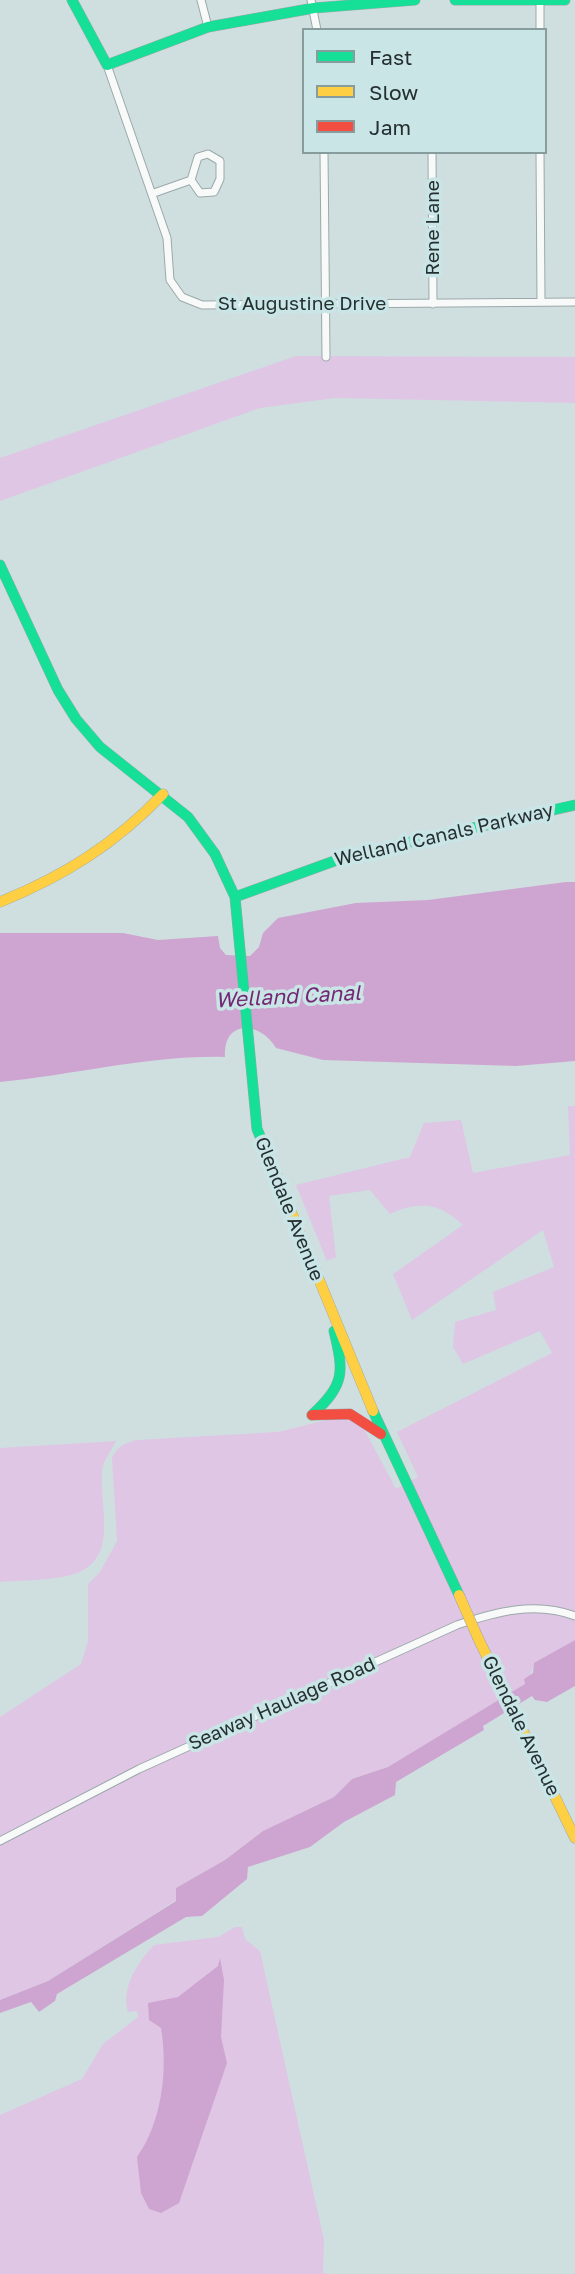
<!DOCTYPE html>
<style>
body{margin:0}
#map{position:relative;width:575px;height:2274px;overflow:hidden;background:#cfdfe0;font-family:"Golos Text",sans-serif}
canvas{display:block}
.legend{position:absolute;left:302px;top:28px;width:245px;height:126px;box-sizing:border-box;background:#c9e5e6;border:2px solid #879c9d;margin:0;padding:9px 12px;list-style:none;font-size:21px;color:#252f30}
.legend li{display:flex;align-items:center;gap:14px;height:35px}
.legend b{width:35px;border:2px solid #879c9d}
</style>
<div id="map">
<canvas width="575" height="2274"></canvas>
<ul class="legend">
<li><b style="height:9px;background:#16e098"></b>Fast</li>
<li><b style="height:9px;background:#ffcf43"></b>Slow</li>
<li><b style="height:9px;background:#f24e42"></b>Jam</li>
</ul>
</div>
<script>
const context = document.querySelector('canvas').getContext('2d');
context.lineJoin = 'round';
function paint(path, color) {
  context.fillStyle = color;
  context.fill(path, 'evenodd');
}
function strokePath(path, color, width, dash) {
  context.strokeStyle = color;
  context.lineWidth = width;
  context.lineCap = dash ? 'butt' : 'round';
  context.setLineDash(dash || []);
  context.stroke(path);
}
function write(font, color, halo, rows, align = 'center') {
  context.font = font + ' "Golos Text",sans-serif';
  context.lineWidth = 7;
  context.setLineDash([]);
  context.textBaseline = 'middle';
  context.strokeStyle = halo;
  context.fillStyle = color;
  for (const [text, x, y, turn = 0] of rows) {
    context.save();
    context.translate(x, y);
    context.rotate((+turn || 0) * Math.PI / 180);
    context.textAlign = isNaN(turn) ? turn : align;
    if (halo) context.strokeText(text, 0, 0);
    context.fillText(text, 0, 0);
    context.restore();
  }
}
const green = new Path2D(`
 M296,356L575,357V403L335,398L260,408L0,501V458Z
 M568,1106H575V1640L535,1663L526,1684L476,1715L388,1767L352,1779L334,1797L263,1831L225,1860L176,1888V1900L48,1981L0,2000V1717L81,1664L88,1641V1584L100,1572L117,1541L112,1457C119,1446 124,1443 137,1440L278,1432L347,1415L356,1417L362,1425L396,1489L418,1477L397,1432L552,1353L540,1331L463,1364L453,1347L455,1322L496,1310L493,1292L554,1267L543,1230L412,1320L393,1274L463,1225C437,1202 421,1201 390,1214L370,1190L329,1196L336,1257L327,1261L296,1185L410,1157L424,1123L461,1120L473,1173L570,1155Z
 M116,1441C112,1450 103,1461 102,1471C99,1507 121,1562 71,1575C48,1581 23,1580 0,1582V1448Z
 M235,1927H242L245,1939L260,1951L324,2240L323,2273L331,2274H0V2115L82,2079L103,2044L138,2017L137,2011L128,2012C121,1988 137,1963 154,1945L218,1937Z`);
const water = new Path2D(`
 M566,882H575V1061L516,1066L323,1060L276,1048C260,1021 223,1019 225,1057C150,1055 75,1075 0,1082V933H123L158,940L218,936L220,948L226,955L250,956L259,947L263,933L278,918L356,903L428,900Z
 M575,1640V1686L547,1702L535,1700L532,1696L483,1726L484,1730L396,1782L395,1795L344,1822L310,1847L248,1867L247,1879L202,1916L186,1917L57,1994L55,2001L39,2012L31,2002L0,2013V2000L48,1981L176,1901V1888L225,1860L263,1831L334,1797L352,1779L388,1767L525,1684L524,1679L533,1673L534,1663Z
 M220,1958L224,1980L221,2037L227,2063L179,2203L161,2213L149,2209L141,2193L137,2157C162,2122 168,2070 161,2028L149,2020L148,2003L178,1997L218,1966Z`);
const street = new Path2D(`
 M201,0L208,27
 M311,0L317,30
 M540,30V2
 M107,65L167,238L170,280L182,297L202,305L575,302
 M324,152L326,357
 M432,152L433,304
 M540,152L541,302
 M154,193L191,180L200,193L214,192L220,179V161L208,154L198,157L191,180
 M0,1841L139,1769L457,1625C495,1612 535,1601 575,1616`);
const fast = new Path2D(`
 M72,0L107,65L208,27L314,8L415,0
 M455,0H565
 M0,565L58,690L76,719L100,747L188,817L215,854L235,897L257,1129L265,1148
 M235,897L348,856L575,805
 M373,1411L459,1595
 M312,1415C345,1384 344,1373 334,1331`);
const slow = new Path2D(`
 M0,902C64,876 115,844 163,794
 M265,1148L373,1411
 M478,1638L575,1838`);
const jam = new Path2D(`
 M312,1415L350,1414L381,1434`);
const slowBridge = new Path2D(`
 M459,1595L478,1638`);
const streetNames = [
 ["Rene Lane",433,228,-90],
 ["St Augustine Drive",302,304],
 ["Welland Canals Parkway",444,835,-13],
 ["Glendale Avenue",289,1209,68],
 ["Seaway Haulage Road",282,1704,-24],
 ["Glendale Avenue",521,1726,64]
];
const waterNames = [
 ["Welland Canal",288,997,-3]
];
paint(green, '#dec6e4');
paint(water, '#cea5d1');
strokePath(street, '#9ca8a8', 9);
strokePath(fast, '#9ca8a8', 11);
strokePath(slow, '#9ca8a8', 11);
strokePath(jam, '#9ca8a8', 11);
strokePath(street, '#f8fafa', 7);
strokePath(fast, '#16e098', 10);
strokePath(slow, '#ffcf43', 10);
strokePath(jam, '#f24e42', 10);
strokePath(slowBridge, '#9ca8a8', 11, []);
strokePath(slowBridge, '#ffcf43', 10);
write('19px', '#252f30', '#c9e5e6', streetNames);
write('italic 21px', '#742773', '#c9e5e6', waterNames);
</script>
